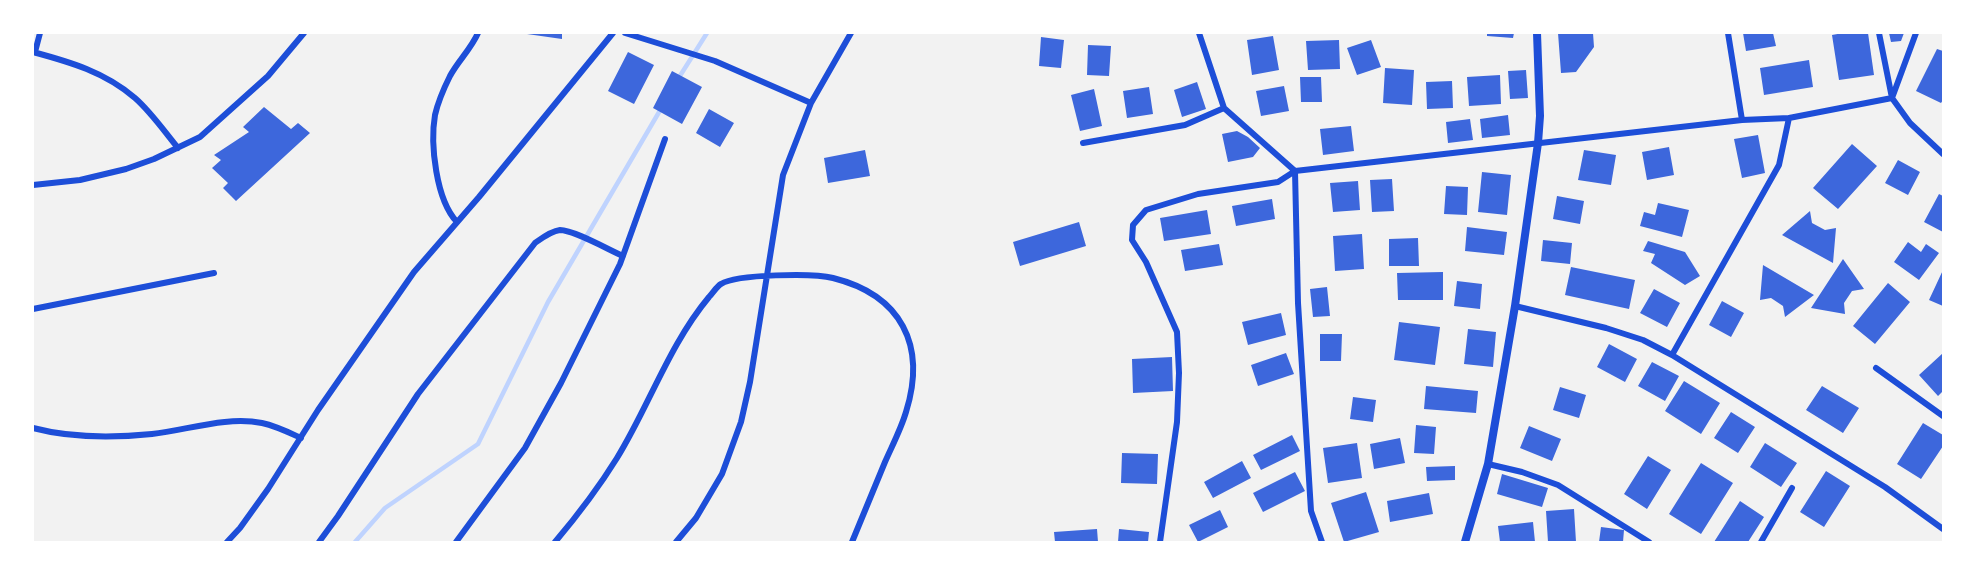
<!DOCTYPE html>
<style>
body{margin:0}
#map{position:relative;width:1976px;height:575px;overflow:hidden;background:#f2f2f2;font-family:Figtree,sans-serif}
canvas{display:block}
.frame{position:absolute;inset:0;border:34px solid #fff;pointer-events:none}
</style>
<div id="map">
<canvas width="1976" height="575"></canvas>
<div class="frame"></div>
</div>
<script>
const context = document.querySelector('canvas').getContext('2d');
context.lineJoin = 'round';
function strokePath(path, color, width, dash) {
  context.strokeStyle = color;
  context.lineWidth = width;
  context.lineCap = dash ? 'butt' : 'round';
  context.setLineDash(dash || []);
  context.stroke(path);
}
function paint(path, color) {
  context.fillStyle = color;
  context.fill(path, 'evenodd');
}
const stream = new Path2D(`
 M678,79L707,33
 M355,542L385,508L478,444L548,302L662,107`);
const building = new Path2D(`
 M527,33H562V39L527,34Z
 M1487,33H1514L1513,38L1487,36Z
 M1558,33H1593L1594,47L1576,72L1561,73Z
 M1743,33H1773L1776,46L1746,51Z
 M1843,33H1868L1874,75L1839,80L1832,35Z
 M1889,33H1904L1901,41L1891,42Z
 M1273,36L1279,70L1252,75L1247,40Z
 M1041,37L1064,40L1061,68L1039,66Z
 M1339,40L1340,69L1308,70L1306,41Z
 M1371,40L1381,67L1357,75L1347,48Z
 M1088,45L1111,46L1109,76L1087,75Z
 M1937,49L1943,51V100L1941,103L1916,91Z
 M628,52L654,65L634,104L608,91Z
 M1809,60L1813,87L1764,95L1760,68Z
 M1385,68L1414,70L1412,105L1383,103Z
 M1526,70L1528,98L1510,99L1508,71Z
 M672,71L702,87L682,124L653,108Z
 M1500,75L1501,104L1469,106L1467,77Z
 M1300,77H1321L1322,102H1301Z
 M1452,81L1453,108L1427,109L1426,82Z
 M1197,82L1206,109L1182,117L1174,90Z
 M1284,86L1289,111L1261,116L1256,91Z
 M1149,87L1153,114L1127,118L1123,91Z
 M1094,89L1102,126L1080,131L1071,95Z
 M264,107L291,129L298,123L310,133L236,201L223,188L228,183L212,168L221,160L214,155L249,132L243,127Z
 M709,109L734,123L720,147L696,133Z
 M1508,115L1510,135L1482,138L1480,119Z
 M1470,119L1473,140L1448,143L1446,122Z
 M1351,126L1354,151L1323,155L1320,129Z
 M1237,131L1248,137L1260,148L1253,157L1228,162L1222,134Z
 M1758,135L1765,173L1742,178L1734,139Z
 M1852,144L1877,166L1838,209L1813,188Z
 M1669,147L1674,175L1647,180L1642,152Z
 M865,150L870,176L828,183L824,158Z
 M1584,150L1616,155L1611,185L1578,180Z
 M1898,160L1920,172L1908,195L1885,183Z
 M1482,172L1511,175L1507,215L1478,212Z
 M1392,179L1394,211L1372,212L1370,180Z
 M1358,181L1360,210L1333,212L1330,183Z
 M1446,186L1468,187L1467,215L1444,214Z
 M1939,194L1943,196V232L1924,222Z
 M1557,196L1584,201L1580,224L1553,219Z
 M1272,199L1275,219L1236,226L1232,206Z
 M1658,203L1689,210L1682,237L1640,226L1644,212L1655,215Z
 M1207,210L1211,234L1164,241L1160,218Z
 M1810,211L1812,223L1825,230L1836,228L1833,263L1782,235Z
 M1079,222L1086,246L1020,266L1013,242Z
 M1467,227L1507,232L1504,255L1465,251Z
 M1362,234L1364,269L1335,271L1333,236Z
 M1418,238L1419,266H1389V239Z
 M1543,240L1572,243L1570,264L1541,261Z
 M1648,241L1685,252L1700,276L1685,285L1651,263L1655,254L1643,251Z
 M1908,242L1921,252L1926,244L1939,253L1919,280L1894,262Z
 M1219,244L1223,265L1185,271L1181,250Z
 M1843,259L1864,289L1852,291L1844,303L1845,314L1811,308Z
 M1763,265L1814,295L1785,317L1783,306L1771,298L1760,300Z
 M1571,267L1635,280L1629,309L1565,295Z
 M1943,270V306L1929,300Z
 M1443,272V300H1398L1397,273Z
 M1457,281L1482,284L1480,309L1454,306Z
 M1888,283L1910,302L1875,344L1853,326Z
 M1327,287L1330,316L1313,317L1310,289Z
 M1654,289L1680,303L1667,327L1640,313Z
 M1722,301L1744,313L1731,337L1709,325Z
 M1281,313L1286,335L1248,345L1242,322Z
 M1399,322L1440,327L1435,365L1394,360Z
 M1468,329L1496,332L1493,367L1464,364Z
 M1320,334H1342L1341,361H1320Z
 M1609,344L1637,359L1625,382L1597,367Z
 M1286,353L1294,374L1258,386L1251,365Z
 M1943,353V391L1938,396L1919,375Z
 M1172,357L1173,391L1133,393L1132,359Z
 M1652,362L1679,376L1665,401L1638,386Z
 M1684,381L1720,403L1701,434L1665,411Z
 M1426,386L1478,391L1476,413L1424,409Z
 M1822,386L1859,408L1843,433L1806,410Z
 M1560,387L1586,395L1579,418L1553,410Z
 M1353,397L1376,400L1373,422L1350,419Z
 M1731,412L1755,427L1738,453L1714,438Z
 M1923,423L1943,435V446L1921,479L1897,464Z
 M1416,425L1436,427L1434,454L1414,453Z
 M1529,426L1561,439L1552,461L1520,448Z
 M1292,435L1300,451L1261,470L1253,455Z
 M1400,438L1405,463L1374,469L1370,444Z
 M1357,443L1362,478L1328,483L1323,448Z
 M1765,443L1797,463L1781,487L1750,467Z
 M1122,453L1158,454L1157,484L1121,483Z
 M1648,456L1671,470L1647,509L1624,494Z
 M1242,461L1251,478L1213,498L1204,482Z
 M1701,463L1733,483L1701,534L1669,514Z
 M1455,466V480L1427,481L1426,467Z
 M1826,471L1850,486L1824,527L1800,512Z
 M1295,472L1305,491L1263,512L1253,493Z
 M1502,474L1548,488L1542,507L1497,494Z
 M1366,492L1379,532L1344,542L1331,503Z
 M1429,493L1433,514L1390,522L1387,501Z
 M1740,501L1764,517L1748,542H1714Z
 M1574,509L1576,542H1548L1546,511Z
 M1220,510L1228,527L1198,542L1189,525Z
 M1533,522L1535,542H1500L1498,526Z
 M1601,527L1624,530L1623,542H1599Z
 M1097,529L1098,542H1055L1054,532Z
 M1119,529L1149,532L1148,542H1118Z`);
const minor = new Path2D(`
 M625,33L715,61L811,103
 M1199,33L1224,108L1295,171L1742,120L1789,118
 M1728,33L1742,120
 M1879,33L1892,98L1910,123L1943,154
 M33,52C70,62 105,72 135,98C151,112 164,131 178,148
 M35,52L40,33
 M1083,143L1185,125L1224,108
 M1295,171L1298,303L1311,511L1322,542
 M33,185L80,180L126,169L154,159L200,137L268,76L304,33
 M457,222C436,200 430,144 435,115C438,102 444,88 450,76C458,61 471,49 478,33
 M1515,306L1606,328L1643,340L1672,355L1885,487L1943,529
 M33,309L214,273
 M1672,355L1779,165L1789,118L1892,98L1916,33
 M1876,368L1943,416
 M33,428C71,438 113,438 152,434C188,430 226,416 262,423C276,426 288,432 301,438
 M1488,464L1522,472L1558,485L1649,542
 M227,542L240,528L268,489L318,410L414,272L479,197L613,33
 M319,542L338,516L418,394L535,243C542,238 551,231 560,230C574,230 609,250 623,256
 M456,542L525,448L561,383L620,264L665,139
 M555,542C577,516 599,487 617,458C649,406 669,345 709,297C713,293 717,286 721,284C737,274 814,273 833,278C901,295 927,345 906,412C901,429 892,446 885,462C874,489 863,515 852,542
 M676,542L696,518L722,474L741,422L750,382L783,175L811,103L851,33
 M1160,542L1177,422L1179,373L1177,332L1146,262L1132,240L1133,225L1146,210L1198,194L1278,182L1295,171
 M1761,542L1792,488`);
const tertiary = new Path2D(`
 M1465,542L1488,464L1515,306L1538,143L1540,116L1537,33`);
strokePath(stream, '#bfd3fe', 4.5);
paint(building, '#3d67dc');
strokePath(minor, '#1d4ed8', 6);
strokePath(tertiary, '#1d4ed8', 8);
</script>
